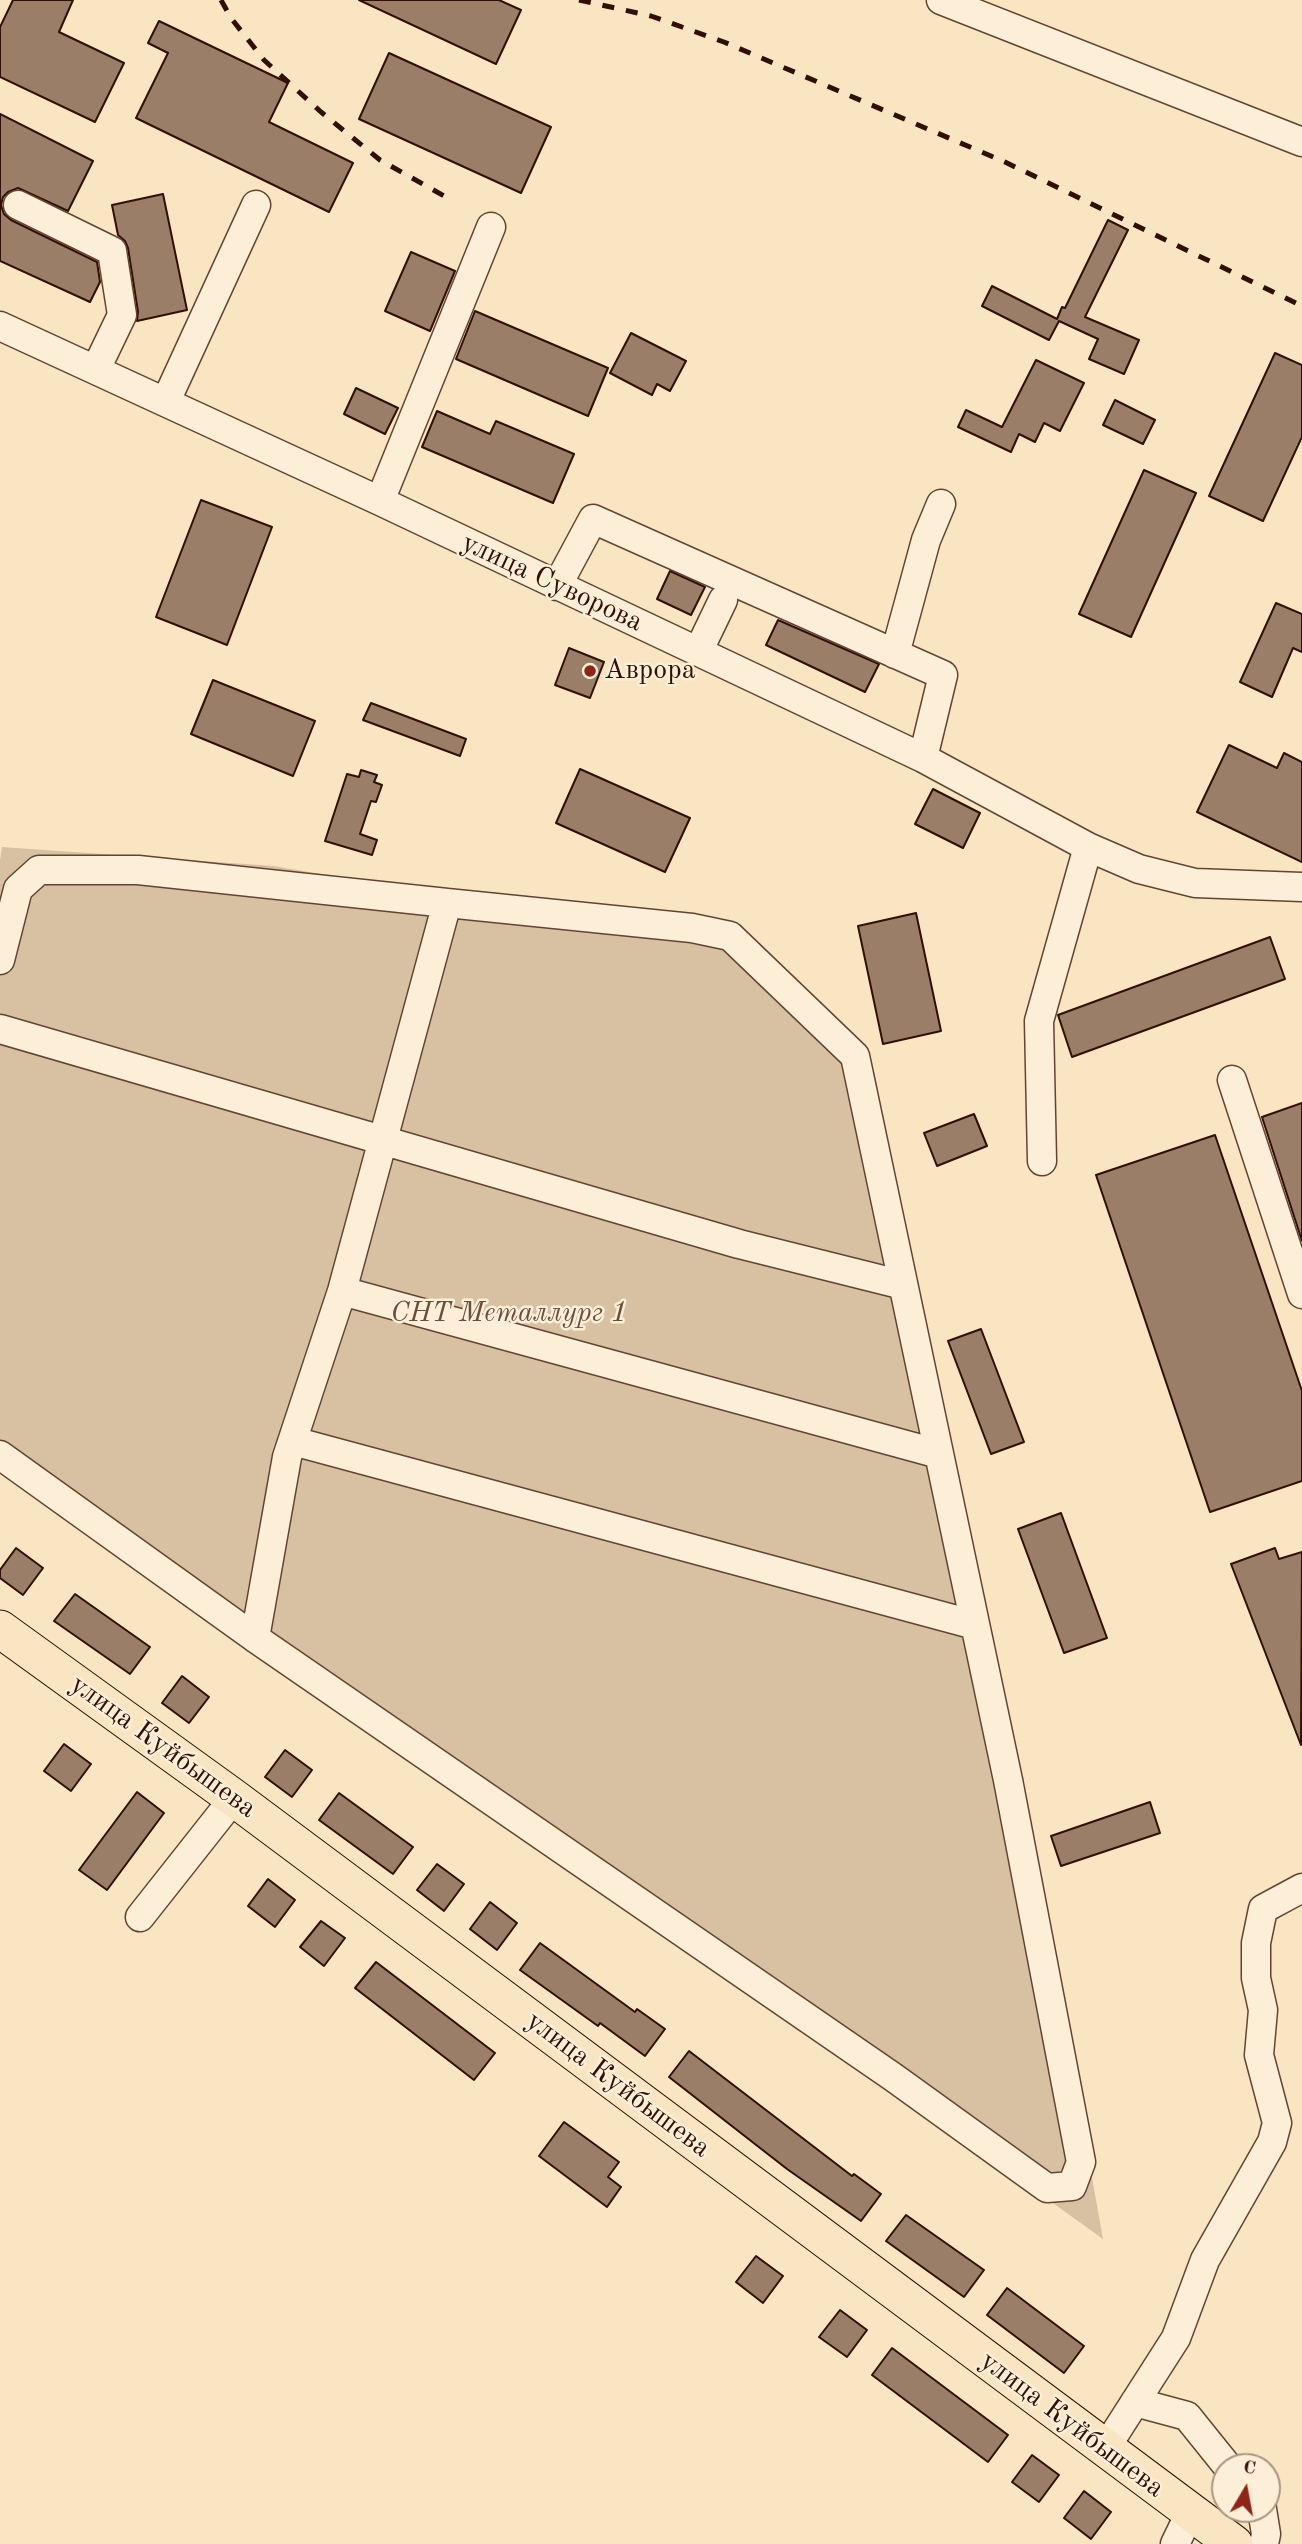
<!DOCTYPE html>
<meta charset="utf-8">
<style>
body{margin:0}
#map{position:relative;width:1302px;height:2544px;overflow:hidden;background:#fae5c2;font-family:"Old Standard TT",serif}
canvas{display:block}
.north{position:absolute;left:1211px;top:2453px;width:70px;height:70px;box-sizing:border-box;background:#fceed7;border:2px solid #ab9583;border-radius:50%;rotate:10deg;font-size:19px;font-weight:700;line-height:28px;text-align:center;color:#310f04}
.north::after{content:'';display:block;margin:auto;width:24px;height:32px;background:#8f2418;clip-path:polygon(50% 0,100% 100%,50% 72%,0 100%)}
</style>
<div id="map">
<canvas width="1302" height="2544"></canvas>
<div class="north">С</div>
</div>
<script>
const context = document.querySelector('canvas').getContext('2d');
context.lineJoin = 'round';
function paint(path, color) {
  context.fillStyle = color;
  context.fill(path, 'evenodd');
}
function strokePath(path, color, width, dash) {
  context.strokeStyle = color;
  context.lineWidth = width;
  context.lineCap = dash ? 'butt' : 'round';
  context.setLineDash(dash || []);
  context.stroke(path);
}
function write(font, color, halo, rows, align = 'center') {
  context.font = font + ' "Old Standard TT",serif';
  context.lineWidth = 5;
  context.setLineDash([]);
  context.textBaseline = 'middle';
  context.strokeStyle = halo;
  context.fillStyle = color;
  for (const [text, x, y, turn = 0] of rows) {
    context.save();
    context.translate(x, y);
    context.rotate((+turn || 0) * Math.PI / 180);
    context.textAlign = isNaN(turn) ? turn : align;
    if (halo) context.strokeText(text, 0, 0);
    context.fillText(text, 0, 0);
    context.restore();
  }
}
const green = new Path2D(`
 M2,847L274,866L524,909L725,921L852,1036L874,1071L1040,1887L1103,2239L0,1447V860Z`);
const building = new Path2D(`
 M13,0H73L59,32L124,63L95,122L0,77V27Z
 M359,0H499L521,10L496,64Z
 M159,21L288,83L269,122L353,163L329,212L136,118L168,53L148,43Z
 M389,53L551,127L521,193L359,119Z
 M0,114L93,161L68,211L18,188L8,192L3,197L1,205L4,214L11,220L97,262L100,282L90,302L0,261Z
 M163,194L187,310L137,321L138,312L128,248L125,241L118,235L112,205Z
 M1108,220L1128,230L1085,317L1139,340L1124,374L1089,359L1098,339L1059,321L1049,340L982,306L992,286L1057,319L1062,307L1065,308Z
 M411,252L455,271L430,331L385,311Z
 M475,311L608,368L588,416L456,359Z
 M631,333L686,361L670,391L657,384L652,395L610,373Z
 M1275,353L1302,365V437L1263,521L1209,496Z
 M1036,360L1084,383L1060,431L1044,423L1035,442L1019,434L1011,452L958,427L966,410L1002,427Z
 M356,388L398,408L385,434L344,414Z
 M1115,400L1155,420L1143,444L1103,425Z
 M437,411L490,434L496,421L574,454L553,503L422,447Z
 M1144,470L1196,493L1131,637L1079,614Z
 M201,500L272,527L227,645L156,617Z
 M670,571L705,587L691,615L657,599Z
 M1276,603L1302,614V652L1293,648L1272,697L1240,682Z
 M778,620L879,664L865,692L766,645Z
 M569,648L604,662L590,698L555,685Z
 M213,680L315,721L293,776L191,734Z
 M371,703L466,739L460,756L363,720Z
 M1229,745L1277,768L1284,753L1302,762V862L1197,812Z
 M580,769L690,818L665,872L556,823Z
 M361,770L377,775L374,782L382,785L376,802L371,801L360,834L377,840L372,855L325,841L347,774L359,777Z
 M933,789L980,813L963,848L915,824Z
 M916,913L941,1031L883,1044L858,926Z
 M1270,937L1285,979L1072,1057L1058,1015Z
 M1302,1103V1241L1262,1117Z
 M974,1114L987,1146L937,1166L924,1133Z
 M1215,1135L1302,1391V1481L1210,1512L1096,1175Z
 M981,1329L1024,1442L991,1454L948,1341Z
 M1061,1513L1107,1638L1064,1653L1018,1529Z
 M16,1548L43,1568L23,1595L0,1578V1570Z
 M1275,1548L1279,1559L1302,1552L1301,1745L1231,1564Z
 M75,1594L150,1647L130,1674L54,1621Z
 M182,1676L209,1697L189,1723L162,1703Z
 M64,1744L91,1764L71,1791L44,1771Z
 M285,1750L312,1770L292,1797L265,1777Z
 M137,1792L164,1813L107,1890L79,1870Z
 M339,1793L413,1847L393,1874L319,1820Z
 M1150,1802L1160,1833L1061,1866L1051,1836Z
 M437,1864L464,1884L444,1911L417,1890Z
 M268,1879L295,1900L275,1927L248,1906Z
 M490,1902L517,1923L497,1950L470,1929Z
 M321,1921L345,1938L324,1966L300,1947Z
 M540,1943L635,2012L637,2009L665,2029L645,2056L600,2023L598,2026L520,1970Z
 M376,1962L495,2053L474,2080L355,1988Z
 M689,2051L852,2176L854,2174L881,2194L861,2221L787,2169L669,2077Z
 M564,2122L619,2162L608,2177L621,2187L607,2207L539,2156Z
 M906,2215L984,2270L964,2297L886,2241Z
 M756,2256L783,2276L763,2303L736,2282Z
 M1007,2288L1084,2346L1064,2373L987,2315Z
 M840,2310L867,2330L847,2357L819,2337Z
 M892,2348L1008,2435L988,2462L872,2375Z
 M1032,2455L1059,2475L1039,2502L1012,2482Z
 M1084,2491L1111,2512L1091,2539L1064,2518Z`);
const minor = new Path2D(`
 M941,0L1302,142
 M18,205L112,251L122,315L96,369
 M0,326L380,501L923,758L1088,847L1139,869L1195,883L1302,887
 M166,401L256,205
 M380,501L491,227
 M557,586L593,519L943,675L923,758
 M698,652L723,600
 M895,654L926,540L941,504
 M0,960L18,889L39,870H138L447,903L342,1291L287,1457L255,1638L0,1455
 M0,1029L739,1244L903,1285
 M1232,1080L1302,1294
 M1042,1161L1039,1021L1088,847
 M342,1291L939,1454
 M293,1441L975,1625
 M255,1638L893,2077L1047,2188L1072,2186L1081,2162L1008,1780L855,1056L730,936L692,928L447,903
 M140,1917L234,1798
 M1135,2402L1187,2416L1228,2467
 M1105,2449L1176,2338L1205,2260L1272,2142L1277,2123L1259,2055L1263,2010L1256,1978V1943L1263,1909L1302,1888
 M1262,2509L1266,2534L1264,2544
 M1175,2544L1190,2513`);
const major = new Path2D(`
 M0,1629L234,1798L1234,2544`);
const rail = new Path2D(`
 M221,0L231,18L264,60L321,112L380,160L446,197
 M579,0L651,16L724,42L1005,162L1302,306`);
const markers = [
 [590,671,7,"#8f2418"]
];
const streetNames = [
 ["улица Суворова",552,583,25],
 ["улица Куйбышева",163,1747,36],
 ["улица Куйбышева",618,2085,37],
 ["улица Куйбышева",1072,2425,37]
];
const poiNames = [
 ["Аврора",604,671]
];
const parkNames = [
 ["СНТ Металлург 1",509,1314]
];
paint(green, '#d8c1a2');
paint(building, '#9a7e67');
strokePath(building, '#310f04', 2);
strokePath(minor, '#634434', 31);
strokePath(major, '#310f04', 39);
strokePath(minor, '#fceed7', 28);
strokePath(major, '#fae5c2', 37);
strokePath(rail, '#310f04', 5, [12, 12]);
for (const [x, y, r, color] of markers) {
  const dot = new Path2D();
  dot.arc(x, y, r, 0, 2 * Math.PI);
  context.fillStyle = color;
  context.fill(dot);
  strokePath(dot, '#fceed7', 2.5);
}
write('28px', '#310f04', '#fceed7', streetNames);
write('28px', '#310f04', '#fceed7', poiNames, 'left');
write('italic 28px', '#6b4d3b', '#fceed7', parkNames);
</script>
